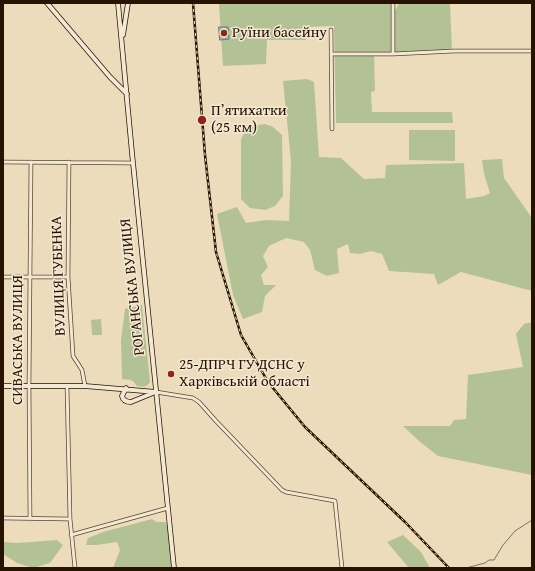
<!DOCTYPE html>
<meta charset="utf-8">
<style>
body{margin:0}
#map{position:relative;width:535px;height:571px;overflow:hidden;background:#eddcbc;font-family:"Gentium Book Plus",serif}
canvas{display:block}
.frame{position:absolute;inset:0;border:4px solid #281302;pointer-events:none}
</style>
<div id="map">
<canvas width="535" height="571"></canvas>
<div class="frame"></div>
</div>
<script>
const context = document.querySelector('canvas').getContext('2d');
context.lineJoin = 'round';
function paint(path, color) {
  context.fillStyle = color;
  context.fill(path, 'evenodd');
}
function strokePath(path, color, width, dash) {
  context.strokeStyle = color;
  context.lineWidth = width;
  context.lineCap = dash ? 'butt' : 'round';
  context.setLineDash(dash || []);
  context.stroke(path);
}
function write(font, color, halo, rows, align = 'center') {
  context.font = font + ' "Gentium Book Plus",serif';
  context.lineWidth = 3;
  context.setLineDash([]);
  context.textBaseline = 'middle';
  context.strokeStyle = halo;
  context.fillStyle = color;
  for (const [text, x, y, turn = 0] of rows) {
    context.save();
    context.translate(x, y);
    context.rotate((+turn || 0) * Math.PI / 180);
    context.textAlign = isNaN(turn) ? turn : align;
    if (halo) context.strokeText(text, 0, 0);
    context.fillText(text, 0, 0);
    context.restore();
  }
}
const green = new Path2D(`
 M219,3H391L392,52H374L375,91L371,92L372,112H452L453,123H336L334,26L306,27V40H267L266,64L223,66Z
 M399,3H450L452,50L395,52V11Z
 M307,79L314,82L319,157L341,158L364,179L385,178L386,165L464,163L466,199L484,196L490,193L484,174L482,160L502,159L504,178L532,218V291L461,272L438,285L434,274L389,271L382,254L371,251L360,254L350,253L348,244L337,249L339,273L327,276L315,270L310,250L304,242L286,238L269,246L263,256L268,267L261,275L264,285H276L265,296L262,312L243,319L233,295L217,214L237,207L246,223L266,220L289,221L291,161L283,81Z
 M265,124L273,127L282,135L283,196L275,206L265,210L250,208L241,199V139L247,128L257,125Z
 M409,130H455V161L409,160Z
 M142,305L150,382C146,388 143,387 137,386C132,379 131,380 122,379L121,340L125,309Z
 M101,319L102,335H92L91,320Z
 M532,322V475L438,456L419,441L403,426H450L454,420L466,419L468,375L523,367L516,334L524,324Z
 M152,519L156,522H165L168,527L172,568H113L120,550L117,542L97,545H86L88,538L103,532Z
 M403,535L421,552L430,568H409L387,542Z
 M57,540L63,545L50,563L33,568L17,563L3,554V542L18,543Z`);
const water = new Path2D(`
 M219,27H228L229,39L220,40Z`);
const stream = new Path2D(`
 M466,568L485,563L489,560H494L503,545L515,531L532,520`);
const street = new Path2D(`
 M393,3V54
 M331,30L332,129
 M331,54H393L454,51H532
 M3,162L133,163
 M69,162L68,277L73,356L82,370L85,386
 M3,277H68
 M67,386L70,519
 M156,392L193,398L199,402L216,421L282,490L286,492L335,501L342,568
 M3,518L70,519L75,568
 M30,519L29,385L31,162
 M71,535L168,508`);
const secondary = new Path2D(`
 M47,3L110,77L127,94
 M118,3L132,153L174,568
 M123,35L128,3
 M3,386H85L156,392
 M126,388L122,396C123,401 127,402 131,402L153,393`);
const rail = new Path2D(`
 M193,3L205,155L216,252L241,335L268,382L305,427L405,522L449,568`);
const markers = [
 [224,33,4,"#8f2418"],
 [202,120,5,"#8f2418"],
 [171,374,4,"#8f2418"]
];
const poiNames = [
 ["Руїни басейну",232,33],
 ["Пʼятихатки",211,111],
 ["(25 км)",211,128],
 ["25-ДПРЧ ГУ ДСНС у",179,365],
 ["Харківській області",179,382]
];
const streetNames = [
 ["ВУЛИЦЯ ГУБЕНКА",59,276,-92],
 ["РОГАНСЬКА ВУЛИЦЯ",133,287,-96],
 ["СИВАСЬКА ВУЛИЦЯ",18,340,-90]
];
paint(green, '#b3c294');
paint(water, '#9bbab9');
strokePath(water, '#6d7770', 1);
strokePath(stream, '#6d7770', 1);
strokePath(street, '#594530', 4.5);
strokePath(secondary, '#281302', 5.5);
strokePath(street, '#f3e8d3', 3);
strokePath(secondary, '#f3e8d3', 4);
strokePath(rail, '#281302', 2.5);
strokePath(rail, '#f3e8d3', 1, [3]);
for (const [x, y, r, color] of markers) {
  const dot = new Path2D();
  dot.arc(x, y, r, 0, 2 * Math.PI);
  context.fillStyle = color;
  context.fill(dot);
  strokePath(dot, '#f3e8d3', 1.5);
}
write('15px', '#281302', '#f3e8d3', poiNames, 'left');
write('15px', '#281302', '#f3e8d3', streetNames);
</script>
